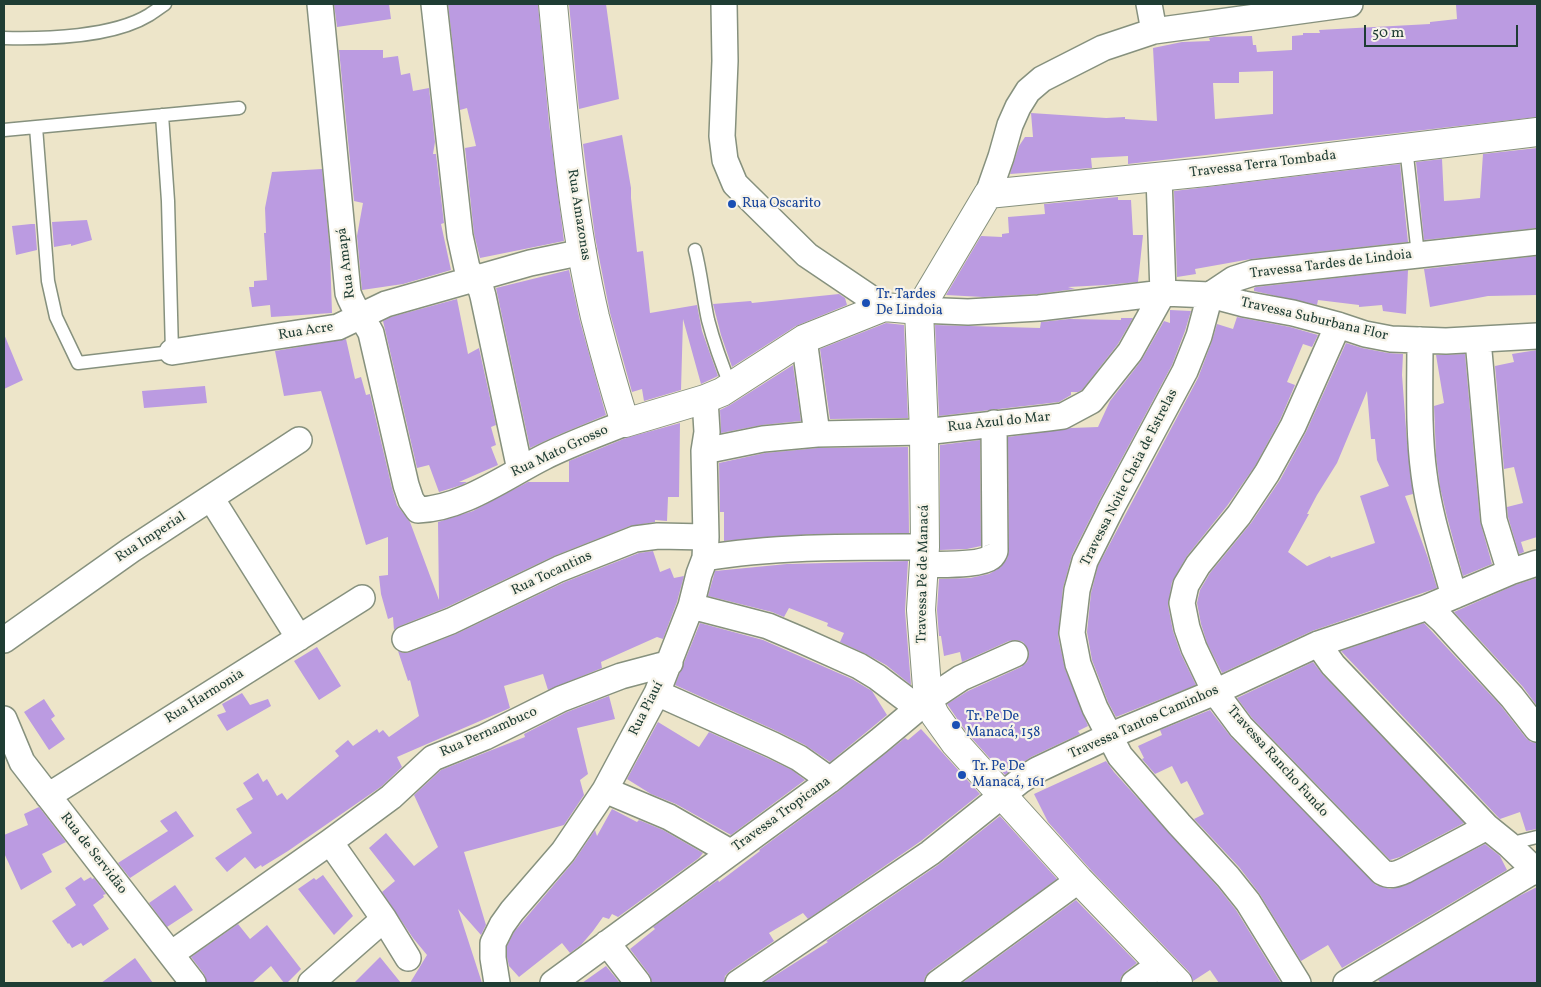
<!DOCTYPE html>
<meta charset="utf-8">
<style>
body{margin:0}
#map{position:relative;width:1541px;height:987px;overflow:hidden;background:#ede5c9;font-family:Vollkorn,serif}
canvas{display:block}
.frame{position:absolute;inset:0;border:5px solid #1f3d34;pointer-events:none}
.scale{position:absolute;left:1364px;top:25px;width:154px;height:22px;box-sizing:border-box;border:2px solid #1f3d34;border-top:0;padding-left:6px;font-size:15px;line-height:18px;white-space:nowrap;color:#1f3d34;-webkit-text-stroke:4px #f7f3e8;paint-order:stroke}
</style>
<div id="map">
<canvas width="1541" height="987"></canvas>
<div class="frame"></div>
<div class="scale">50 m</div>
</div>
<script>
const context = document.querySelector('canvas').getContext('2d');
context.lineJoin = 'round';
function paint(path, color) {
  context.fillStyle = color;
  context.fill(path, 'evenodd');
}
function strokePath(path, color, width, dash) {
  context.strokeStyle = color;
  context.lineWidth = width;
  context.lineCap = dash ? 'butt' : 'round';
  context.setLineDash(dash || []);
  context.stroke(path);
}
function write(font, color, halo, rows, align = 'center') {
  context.font = font + ' Vollkorn,serif';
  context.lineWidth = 4.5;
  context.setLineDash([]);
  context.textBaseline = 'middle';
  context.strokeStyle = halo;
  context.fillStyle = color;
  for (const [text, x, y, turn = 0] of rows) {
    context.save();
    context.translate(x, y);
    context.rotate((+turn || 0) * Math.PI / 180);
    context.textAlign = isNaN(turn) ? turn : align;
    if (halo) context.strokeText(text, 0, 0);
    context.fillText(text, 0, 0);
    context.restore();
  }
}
const building = new Path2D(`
 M334,4H389L391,19L337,27Z
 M448,4H538L549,123L564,241L480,258L474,234L465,148L476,146L467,108L460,110Z
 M569,4H606L619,99L579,109Z
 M1475,4H1537V117L1128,164V156L1091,158L1092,168L1010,174L1019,146L1025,137H1033L1031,113L1106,118L1125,117V119L1157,121L1153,48L1182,42L1210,41L1209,38L1214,37L1252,36L1253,45H1256L1257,52L1292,50V36L1303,35V33H1320L1319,30L1430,24V22L1457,19L1456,5ZM1273,71V114L1215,119L1213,83H1239V72Z
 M339,50H383V58L398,56L401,75L410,73L413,91L429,88L435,142L433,154H436L444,223L441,224L451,270L403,284L362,290L357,236L363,203L354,201Z
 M622,135L631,188V198L637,252L643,251L650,313L697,305L702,331L718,376L701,384L683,319L681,390L644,401L642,389L632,392L610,313L595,237L583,144Z
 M1537,148V228L1424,240L1416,162L1442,159L1444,201L1460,200L1480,198L1483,154Z
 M1400,164L1408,242L1251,259L1195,269L1196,274L1177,277L1174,191Z
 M322,169L330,252L332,313L271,317L270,305L252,307L249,287H254V281L267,280L264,233H266L265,208L272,172Z
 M1118,197V200H1131L1133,235H1143L1138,282L1106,285L1068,287L1075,289L1038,294L983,297L946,295L981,236L1002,237V234L1009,233L1008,217L1045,214L1044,204Z
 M87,220L92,240L71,246V244L54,247L52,222Z
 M31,224H35L37,250L16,255L12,226Z
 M1537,256V295L1488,296L1430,307L1424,269Z
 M569,270L580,321L606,415L558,435L530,448L496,288Z
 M1408,270L1406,314L1383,311L1382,305L1359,307V305L1318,300L1317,305L1254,291V288L1256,287Z
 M839,294L845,298L847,305L796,326L732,367L721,335L713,304L751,301L752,303Z
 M457,299L468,354L479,348L496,425L491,427L496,445L491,447L498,465L459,482H467L462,485L439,492L429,465L417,468L383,321L391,317Z
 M1170,310L1191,311L1185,331L1172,365L1099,501L1072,555L1063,588L1058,636L1065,669L1088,726L1078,731L1080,734L1031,757L1005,775L967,733L947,704L968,691L1021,667L1027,662L1029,655L1028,649L1023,642L1016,640L1009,641L962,662L960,652L944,656L941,636H939L937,610L939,579L970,578L989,574L1001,567L1007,559L1009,551L1008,437L1071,428L1098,427L1110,401L1141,361L1164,321L1170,323Z
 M1237,317L1290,327L1318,335L1312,347L1303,344L1287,382L1295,385L1280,420L1255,466L1227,506L1187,556L1172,582L1168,605L1173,631L1181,654L1196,685L1116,717L1108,702L1092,660L1087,632L1091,593L1098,566L1198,378L1212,341L1217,324L1233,329Z
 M1121,318H1133L1118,344L1082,390L1078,392H1071V395L1059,402L939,416L935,325L1040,328L1041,322L1069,319L1121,320Z
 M886,323L904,325L908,418L830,419L820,349Z
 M4,334L23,380L4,389Z
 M346,339L355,379L361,377L366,395L370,394L392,488L397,505L410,522L439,600L438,522L473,511L528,482H569V461L626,438L680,423L679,497H668L667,521L655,520V522L630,526L554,556L445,608L400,626L394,630L393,617L388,619L381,594L379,576L388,575V537L366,545L321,391L284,396L275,351Z
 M1346,343L1362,348L1388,353L1403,354L1402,375L1407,442L1413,494L1405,496L1428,558L1437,588L1312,631L1222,673L1207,643L1201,624L1197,603L1200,590L1210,573L1251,523L1280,480L1306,432ZM1367,391L1371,439H1375L1377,460L1389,486L1360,496L1375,543L1331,558L1330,556L1307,566L1288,552L1309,514H1307L1317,495L1337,463Z
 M1537,350V537L1521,542L1524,552L1519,554L1508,517L1507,507L1523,503L1514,467L1504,469L1495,366L1514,362L1512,354Z
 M1465,354L1480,521L1492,564L1463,576L1447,517L1440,487L1436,456L1434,406L1444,403L1436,355Z
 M793,365L801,421L762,425L721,433L720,410L730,405Z
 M205,386L207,403L144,408L142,391Z
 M980,440L981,546L967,549L940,550V445Z
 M908,447L909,533L814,534L724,541V512H720L719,463L765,453L818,448Z
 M653,551L660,572L670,568L674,578L684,576L677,602L663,639L657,637L601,662L602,668L548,690L543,674L504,686L510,708L397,757L402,767L382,786L288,851L262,867L261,865L255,869L245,857L227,872L215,858L252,833L236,809L253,799L243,783L258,773L263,782L267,779L277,796L282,793L287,800L339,756L335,751L348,740L353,746L377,729L379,733L383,730L389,737L419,716L410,680L408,681L398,651L403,653L410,652L456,634L565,582L639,553Z
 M908,561L905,611L911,685L886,665L866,654L840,642L844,633L827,626L828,623L789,608L784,617L772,612L708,596L715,571L787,564Z
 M1537,578V706L1523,687L1454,612L1515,585Z
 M700,623L763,640L852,679L872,691L887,715L830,762L805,745L779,732L675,685Z
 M1424,623L1501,706L1526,738L1531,742L1537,743V829L1526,831L1520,812L1500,819L1497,816L1341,651Z
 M317,647L341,686L319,700L294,661Z
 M1313,662L1323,675L1464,823L1400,857L1390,860L1252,718L1237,698Z
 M242,693L250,705L268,699L271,706L227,731L217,715L226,712L222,704Z
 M609,696L615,719L577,728L588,774L580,780L584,795L564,825L464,852L486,925L481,935L458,909L482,983H410L427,955L413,938L382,892L395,881L369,848L386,833L414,866L438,847L414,795L441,770L525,737L524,734L567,712Z
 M44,699L55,716L51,719L65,739L49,750L24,712Z
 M1210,710L1231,737L1376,885L1390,889L1404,886L1485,844L1500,856L1507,870L1342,968L1328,945L1301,961L1259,893L1239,867L1194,819L1204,814L1187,781L1181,784L1172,766L1155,774L1142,759L1144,758L1138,746L1162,735L1160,730Z
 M658,722L699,747L709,732L767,758L792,770L805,780L731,835L676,804L651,794L627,779Z
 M921,729L980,794L921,841L808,919L803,913L769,933L774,941L730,971L725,976L724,983H652L649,974L630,949L655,929L653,927L718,880L719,882L760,851L759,850L839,791L905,738L908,740Z
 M1106,761L1114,772L1217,886L1236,910L1281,983H1219L1210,970L1193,981L1189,972L1090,869L1048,822L1034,794Z
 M39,807L66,842L42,854L52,872L21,890L4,853V835L28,825L24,814Z
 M612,809L637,822L639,820L663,830L703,853L699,858L618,917L612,914L609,919L603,917L593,931L581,945L570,953L562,943L519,977L509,966L507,957V946L514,932L574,861L595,830L597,836Z
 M176,811L194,836L130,878L118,863L168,831L160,821Z
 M1000,816L1057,879L930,971L925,977L924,983H763L828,942L826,941L938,865Z
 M323,875L353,916L334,935L298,889L314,878L316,880Z
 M81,877L84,881L91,877L92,879L94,878L106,894L103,895L104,897L93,905L109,929L83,946L81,943L72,948L69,943L68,944L52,921L76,905L65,888Z
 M175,885L193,910L167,927L149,903Z
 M1537,887V983H1381L1378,980L1519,896Z
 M1076,900L1137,963L1125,972L1121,977L1120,983H962Z
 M238,924L250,939L267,925L301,969L287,983H284L271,966L252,983H207L204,974L191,957Z
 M380,957L401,983H354Z
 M135,958L153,983H101Z
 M606,966L620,983H582Z`);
const service = new Path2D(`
 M4,38C45,39 113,37 149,15C154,12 159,8 165,4
 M36,127L48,281L56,317L78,363L172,352L168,201L162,115
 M4,130L239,108
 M1406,147L1418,255
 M695,250C701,273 703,297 708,320C714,343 722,365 731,387
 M1508,844L1537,837`);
const minor = new Path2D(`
 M320,4L348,293C354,311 363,317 371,333L406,485L411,500L418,510C462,509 506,476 544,457C570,444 598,434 625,423
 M434,4L460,236L467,268L481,289L483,296L520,470
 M724,4L725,61L722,136L725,160L735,184L807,255L884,307
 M1149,4L1154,31
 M988,194L1001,157L1010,125L1018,107L1028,91L1042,79L1103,48L1154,31L1350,4
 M1210,295L1199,336L1185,371L1112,507L1085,561L1077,590L1072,633L1078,664L1095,708L1120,756L1179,824L1228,877L1248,902L1298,983
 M1210,295L1234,279L1253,273L1537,242
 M919,310L968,312L1039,308L1163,293L1210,295L1244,304L1293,313L1338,325L1365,334L1391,339L1446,341L1537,336
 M1338,325L1293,426L1267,473L1239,515L1198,565L1186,585L1182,603L1187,628L1194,648L1215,692L1241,727L1382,872C1391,877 1397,874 1406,870L1487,827
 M804,339L817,434
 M1420,340C1420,385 1418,430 1424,474C1429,515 1443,556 1454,596
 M1478,340L1494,520L1510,572
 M172,352L338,327L386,304L530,263L583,252
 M704,451L763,439L817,434L924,432L1048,418L1063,416L1091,401L1130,352L1163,293L1159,177
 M211,498L299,638
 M705,558C775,546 853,547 925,547
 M924,565C939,564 980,566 991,557C992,557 995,552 995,551L994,423
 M691,606L768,626L801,640L859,666L877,677L918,708
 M1428,607L1443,621L1512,697L1537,729
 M405,639L451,621L559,569L635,539L658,536L706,537
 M4,640L131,550L299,440
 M1318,644L1333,665L1487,827L1508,844L1537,872
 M657,693L773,745L799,758L830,780
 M4,719L22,762L193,983
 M605,790L669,817L730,852
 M48,796L362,598
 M330,842L384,919L408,958
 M607,943L638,983
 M171,954L330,842L391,797L433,758L485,737L561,699L621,676L670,663
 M311,983L384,919
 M497,983L493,958V943L502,925L512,911L563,852L605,790L657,693L691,606L699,574L705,558L706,537L704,451L707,432L705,399
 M553,983L830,780L879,741L928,700L961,678L1015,654
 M738,983L930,853L1020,781L1037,770L1109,736L1215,692L1318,644L1428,607L1510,572L1537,563
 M938,983L1079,880
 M1134,983L1160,964
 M1346,983L1535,870`);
const tertiary = new Path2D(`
 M553,4C563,108 571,214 595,317C604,352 614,388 625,423L705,399L722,392L804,339L884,307L919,310
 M919,310L924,432L925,547L921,610L928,700L935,715L955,743L1079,880L1178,983
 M919,310L988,194L1206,172L1537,132`);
const markers = [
 [732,204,5,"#1a4fb4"],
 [866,303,5,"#1a4fb4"],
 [956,725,5,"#1a4fb4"],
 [962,775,5,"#1a4fb4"]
];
const streetNames = [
 ["Travessa Terra Tombada",1263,165,-7],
 ["Rua Amazonas",578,215,81],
 ["Rua Amapá",347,263,-97],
 ["Travessa Tardes de Lindoia",1331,265,-7],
 ["Travessa Suburbana Flor",1314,320,13],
 ["Rua Acre",306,332,-9],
 ["Rua Azul do Mar",999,423,-6],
 ["Rua Mato Grosso",560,452,-25],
 ["Travessa Noite Cheia de Estrelas",1130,478,-63],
 ["Rua Imperial",151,538,-33],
 ["Rua Tocantins",552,574,-25],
 ["Travessa Pé de Manacá",924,574,-89],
 ["Rua Harmonia",205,697,-32],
 ["Rua Piauí",647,709,-63],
 ["Travessa Tantos Caminhos",1144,723,-24],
 ["Rua Pernambuco",489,733,-24],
 ["Travessa Rancho Fundo",1277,762,48],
 ["Travessa Tropicana",782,815,-36],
 ["Rua de Servidão",93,854,52]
];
const transitNames = [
 ["Rua Oscarito",742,204],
 ["Tr. Tardes",876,295],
 ["De Lindoia",876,311],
 ["Tr. Pe De",966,717],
 ["Manacá, 158",966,733],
 ["Tr. Pe De",972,767],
 ["Manacá, 161",972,783]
];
paint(building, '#bb9be1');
strokePath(service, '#86917e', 15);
strokePath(minor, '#86917e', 28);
strokePath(tertiary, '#86917e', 30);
strokePath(service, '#fff', 12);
strokePath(minor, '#fff', 25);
strokePath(tertiary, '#fff', 28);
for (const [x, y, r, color] of markers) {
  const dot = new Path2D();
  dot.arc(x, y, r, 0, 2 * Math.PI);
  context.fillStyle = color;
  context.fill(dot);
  strokePath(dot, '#f7f3e8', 2);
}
write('14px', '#1f3d34', '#f7f3e8', streetNames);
write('14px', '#164399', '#f7f3e8', transitNames, 'left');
</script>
